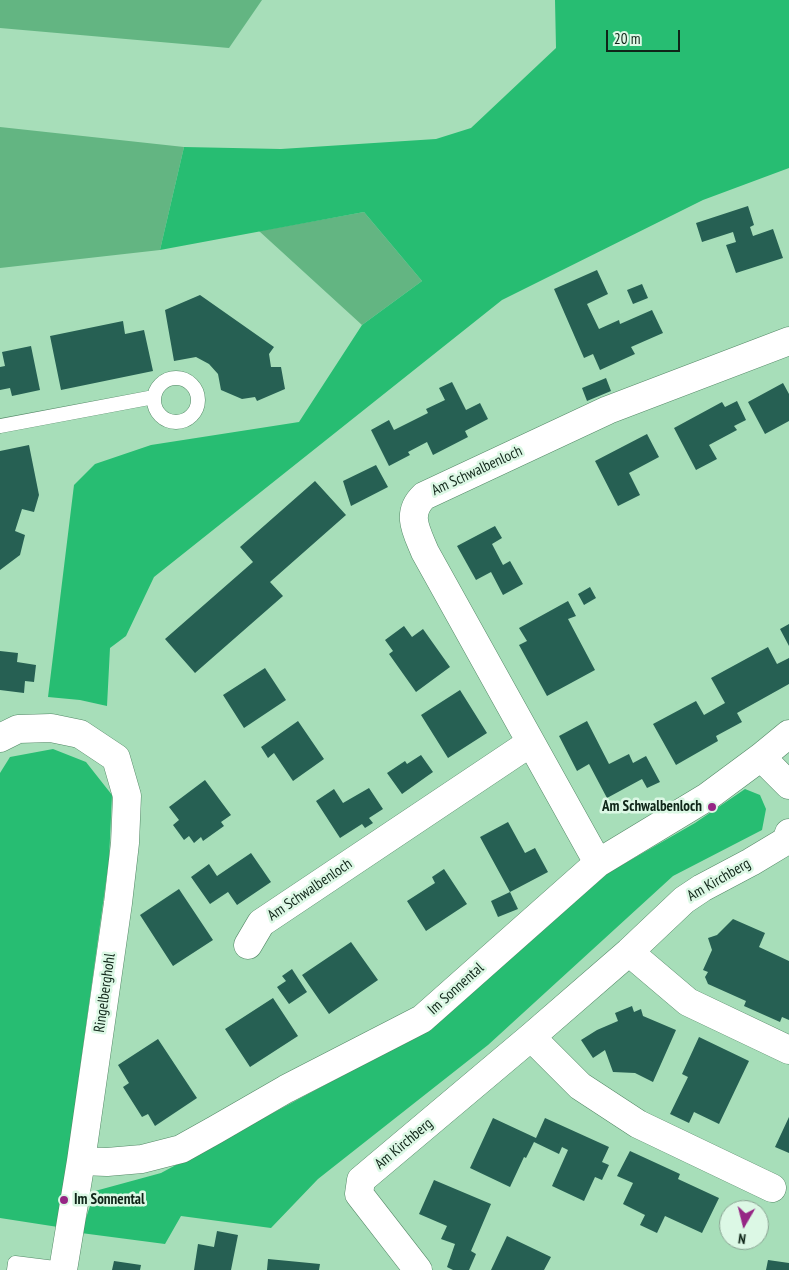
<!DOCTYPE html>
<style>
body{margin:0}
#map{position:relative;width:789px;height:1270px;overflow:hidden;background:#a7deb9;font-family:"PT Sans Narrow",sans-serif}
canvas{display:block}
.north{position:absolute;left:719px;top:1200px;width:50px;height:50px;box-sizing:border-box;background:#dcf8e5;border:1px solid #8aa493;border-radius:50%;rotate:188deg;font-size:14px;font-weight:700;line-height:20px;text-align:center;color:#0f2518}
.north::after{content:'';display:block;margin:auto;width:18px;height:22px;background:#962685;clip-path:polygon(50% 0,100% 100%,50% 72%,0 100%)}
.scale{position:absolute;left:606px;top:30px;width:74px;height:22px;box-sizing:border-box;border:2px solid #0f2518;border-top:0;padding-left:6px;font-size:15px;line-height:18px;white-space:nowrap;color:#0f2518;-webkit-text-stroke:4px #dcf8e5;paint-order:stroke}
</style>
<div id="map">
<canvas width="789" height="1270"></canvas>
<div class="north">N</div>
<div class="scale">20 m</div>
</div>
<script>
const context = document.querySelector('canvas').getContext('2d');
context.lineJoin = 'round';
function paint(path, color) {
  context.fillStyle = color;
  context.fill(path, 'evenodd');
}
function strokePath(path, color, width, dash) {
  context.strokeStyle = color;
  context.lineWidth = width;
  context.lineCap = dash ? 'butt' : 'round';
  context.setLineDash(dash || []);
  context.stroke(path);
}
function write(font, color, halo, rows, align = 'center') {
  context.font = font + ' "PT Sans Narrow",sans-serif';
  context.lineWidth = 5;
  context.setLineDash([]);
  context.textBaseline = 'middle';
  context.strokeStyle = halo;
  context.fillStyle = color;
  for (const [text, x, y, turn = 0] of rows) {
    context.save();
    context.translate(x, y);
    context.rotate((+turn || 0) * Math.PI / 180);
    context.textAlign = isNaN(turn) ? turn : align;
    if (halo) context.strokeText(text, 0, 0);
    context.fillText(text, 0, 0);
    context.restore();
  }
}
const green = new Path2D(`
 M0,0H262L229,48L0,28Z
 M0,127L184,147L160,250L0,268Z
 M364,212L422,281L362,325L259,231Z`);
const forest = new Path2D(`
 M555,0H789V168L703,200L502,300L154,577L126,636L110,648L107,706L80,700L48,697L74,485L95,464L151,445L299,422L362,325L422,281L364,212L160,250L184,147L281,149L436,139L471,128L556,48Z
 M53,749L86,762L112,795L109,860L58,1227L0,1218V773L10,757Z
 M745,789L760,795L766,809L762,830L673,876L488,1045L318,1179L271,1228L181,1216L165,1244L81,1233L95,1191L161,1173L431,1028L608,873L695,823Z`);
const building = new Path2D(`
 M748,206L754,225L750,227L753,236L773,229L783,258L736,273L726,245L736,242L733,232L702,242L696,223Z
 M597,270L608,294L587,304L599,329L619,320L620,324L652,310L663,333L631,347L635,354L600,370L593,354L584,358L554,289Z
 M642,284L648,298L633,304L627,290Z
 M200,295L274,347L269,354L271,367H281L285,389L257,401L255,397L242,399L221,390L218,374L209,364L196,357L174,361L165,310Z
 M123,321L125,334L144,330L153,371L61,390L50,336Z
 M31,346L40,390L12,396L10,388L0,390V367L5,366L2,352Z
 M606,378L611,391L587,401L582,388Z
 M452,382L466,410L480,403L488,419L465,431L468,437L433,455L427,442L408,452L410,455L389,466L371,430L389,420L394,430L428,413L426,409L445,400L439,388Z
 M783,383L789,394V421L765,434L748,402Z
 M737,401L746,420L734,426L737,430L709,445L717,459L696,470L674,428L722,402L725,407Z
 M647,434L659,457L629,473L640,495L618,506L595,461Z
 M29,445L39,495L34,512L22,509L15,531L25,535L20,555L0,570V451Z
 M376,465L388,487L351,506L343,481Z
 M315,481L346,515L270,582L283,596L195,673L165,639L253,562L240,547Z
 M495,526L502,538L492,544L503,565L510,561L523,584L503,595L491,572L476,580L457,546Z
 M590,587L596,598L584,605L578,594Z
 M568,601L576,616L568,619L595,670L547,696L519,645L527,641L519,628Z
 M789,624V646L780,629Z
 M404,626L412,637L423,629L450,667L416,692L389,654L393,651L385,640Z
 M768,647L777,664L789,658V684L737,713L742,722L716,736L718,741L676,765L653,724L696,701L704,715L725,703L711,678Z
 M0,651L18,653L17,662L36,665L34,682L25,681L24,693L0,690Z
 M265,668L286,700L244,728L223,695Z
 M460,690L487,733L448,758L421,715Z
 M298,721L324,759L293,781L274,753L268,758L261,747Z
 M587,721L609,764L629,754L633,763L646,756L660,782L647,788L642,779L607,798L589,764L577,771L559,736Z
 M421,755L433,772L402,794L387,773L405,761L407,764Z
 M205,780L231,815L221,822L224,826L203,841L201,837L194,843L189,836L184,840L173,825L179,820L169,807Z
 M369,788L383,809L369,818L373,823L365,828L362,824L340,838L316,801L334,789L343,803Z
 M508,822L525,853L535,848L548,872L510,892L480,837Z
 M251,853L271,882L237,905L228,892L210,904L191,877L209,864L217,876Z
 M444,869L467,904L426,931L407,901L435,883L432,877Z
 M179,889L213,940L173,966L140,915Z
 M510,892L518,909L498,917L491,901Z
 M733,919L765,933L759,947L789,961V1020L782,1017L780,1022L744,1006L746,1001L708,984L705,977L708,972L703,970L712,950L708,938L717,935Z
 M351,942L378,980L329,1014L302,975Z
 M292,969L307,992L289,1004L277,987L286,981L282,976Z
 M273,998L298,1036L250,1067L225,1029Z
 M632,1006L634,1012L641,1009L643,1016L676,1030L653,1082L635,1073L613,1072L605,1050L593,1058L581,1040L597,1030L618,1021L615,1013Z
 M699,1037L749,1061L719,1124L694,1112L689,1123L670,1114L688,1077L682,1074Z
 M158,1039L197,1098L155,1126L148,1114L142,1117L123,1087L129,1083L118,1065Z
 M789,1117V1153L775,1147Z
 M493,1118L536,1138L545,1118L609,1147L602,1162L609,1165L602,1180L595,1177L584,1201L552,1186L568,1150L562,1147L559,1154L534,1142L526,1158L524,1157L510,1187L470,1168Z
 M630,1151L680,1174L678,1179L719,1198L702,1233L665,1216L657,1233L640,1225L645,1215L623,1204L633,1183L617,1176Z
 M434,1180L491,1204L471,1251L476,1254L469,1270H453L447,1267L455,1244L441,1239L447,1226L419,1214Z
 M217,1231L238,1235L231,1270H194L198,1244L214,1247Z
 M507,1236L551,1257L544,1270H491Z
 M268,1259L320,1264L319,1270H267Z
 M768,1260L789,1263V1270H766Z
 M114,1261L141,1265L140,1270H112Z`);
const lane = new Path2D(`
 M154 400a22 22 0 1 1 44 0a22 22 0 1 1-44 0Z
 M0,426L154,397
 M14,1270L15,1263L63,1269`);
const street = new Path2D(`
 M0,738L18,729L51,728L80,734L116,758L127,796L125,843L118,903L81,1161L63,1270
 M761,757L789,785
 M598,863L425,552C417,532 405,514 424,496L608,410L789,341
 M248,945L261,923L530,743
 M629,952L688,1002L789,1050
 M531,1037L580,1086L638,1124L772,1188
 M81,1161L107,1162L142,1159L181,1149L215,1130L286,1089L422,1019L598,863L707,797L761,757L789,734
 M418,1270L359,1194L361,1180L531,1037L629,952L684,900L702,888L751,862L786,841L789,833`);
const markers = [
 [712,807,5,"#962685"],
 [64,1200,5,"#962685"]
];
const streetNames = [
 ["Am Schwalbenloch",477,471,-25],
 ["Am Kirchberg",719,880,-30],
 ["Am Schwalbenloch",310,890,-34],
 ["Im Sonnental",456,989,-42],
 ["Ringelberghohl",105,993,-82],
 ["Am Kirchberg",404,1144,-40]
];
const poiNames = [
 ["Am Schwalbenloch",702,807],
 ["Im Sonnental",74,1200,"left"]
];
paint(green, '#63b582');
paint(forest, '#27bd72');
paint(building, '#266053');
strokePath(lane, '#538866', 15);
strokePath(street, '#538866', 29);
strokePath(lane, '#fff', 14);
strokePath(street, '#fff', 28);
for (const [x, y, r, color] of markers) {
  const dot = new Path2D();
  dot.arc(x, y, r, 0, 2 * Math.PI);
  context.fillStyle = color;
  context.fill(dot);
  strokePath(dot, '#dcf8e5', 2);
}
write('15px', '#0f2518', '#dcf8e5', streetNames);
write('bold 15px', '#0f2518', '#dcf8e5', poiNames, 'right');
</script>
